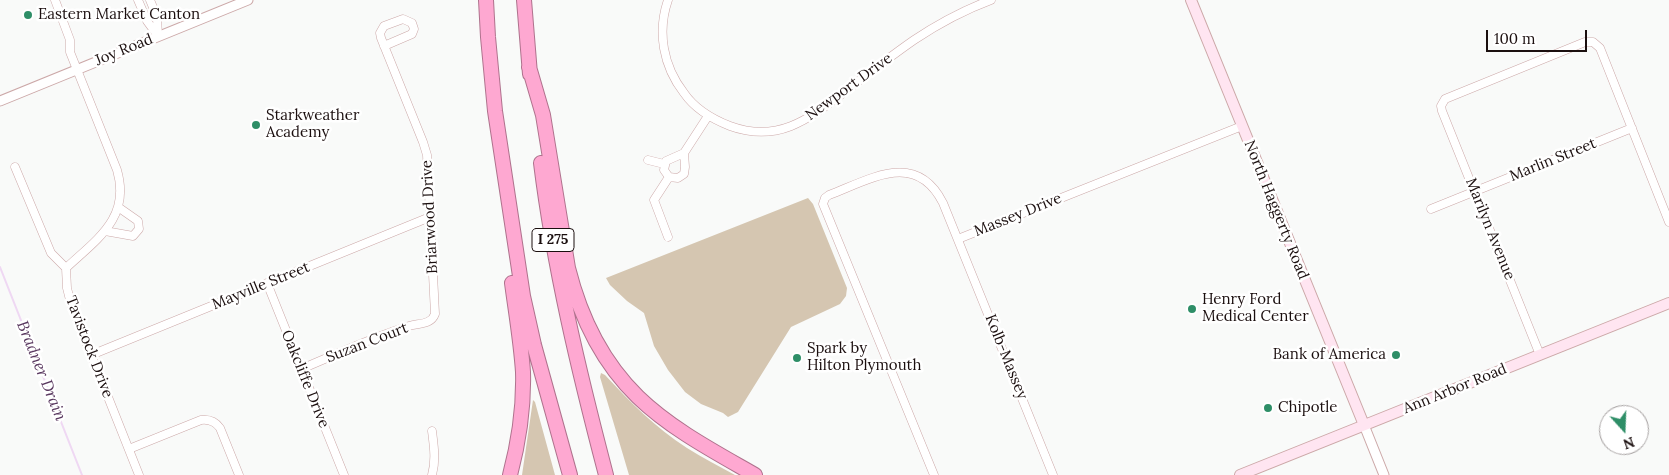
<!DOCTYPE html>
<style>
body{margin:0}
#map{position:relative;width:1669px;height:475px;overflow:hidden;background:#f9faf9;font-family:Lora,serif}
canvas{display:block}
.north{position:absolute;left:1599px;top:405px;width:50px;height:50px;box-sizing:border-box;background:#fff;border:1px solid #a49f9f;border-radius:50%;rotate:160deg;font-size:14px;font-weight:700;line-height:20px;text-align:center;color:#1b0f0f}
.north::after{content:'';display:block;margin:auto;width:18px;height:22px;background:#2e8e67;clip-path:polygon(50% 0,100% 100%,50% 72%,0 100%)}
.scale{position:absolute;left:1486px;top:30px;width:101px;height:22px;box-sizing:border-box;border:2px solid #1b0f0f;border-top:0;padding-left:6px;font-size:15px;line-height:18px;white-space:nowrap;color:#1b0f0f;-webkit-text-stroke:4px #fff;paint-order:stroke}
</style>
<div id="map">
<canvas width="1669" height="475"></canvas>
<div class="north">N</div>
<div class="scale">100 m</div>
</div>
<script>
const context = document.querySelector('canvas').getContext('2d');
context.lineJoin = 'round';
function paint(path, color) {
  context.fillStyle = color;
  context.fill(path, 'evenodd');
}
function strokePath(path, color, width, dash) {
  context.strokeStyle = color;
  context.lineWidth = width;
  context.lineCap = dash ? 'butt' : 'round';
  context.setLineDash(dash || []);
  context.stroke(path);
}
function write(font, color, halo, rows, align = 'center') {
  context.font = font + ' Lora,serif';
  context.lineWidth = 5;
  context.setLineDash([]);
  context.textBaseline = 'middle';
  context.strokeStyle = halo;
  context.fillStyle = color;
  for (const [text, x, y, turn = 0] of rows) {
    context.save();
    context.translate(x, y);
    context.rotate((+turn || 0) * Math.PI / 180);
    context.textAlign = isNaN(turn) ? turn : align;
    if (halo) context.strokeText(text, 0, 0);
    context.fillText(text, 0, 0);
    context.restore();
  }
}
const green = new Path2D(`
 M808,198L813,204L847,288L846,296L840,304L791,327L738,412L728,417L723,413L701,404L685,392L668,370L654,346L644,313L627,301L610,285L606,278Z
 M601,373L605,375C630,402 656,428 687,448C703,458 719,466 735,475H629L600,377Z
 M533,400L535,402L555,475H522Z`);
const stream = new Path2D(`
 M0,267L82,475`);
const minor = new Path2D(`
 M55,0L70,40V52L117,170C131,218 97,239 66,268
 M138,0L147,21L158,36
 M150,0L157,17L158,36
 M668,0C657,32 663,66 684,93C695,109 712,119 730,126C779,144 810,118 847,90C869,73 891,56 914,40C938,24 964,10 991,0
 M684,153L685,167L684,174L678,178L669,177L664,170L666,161Z
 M684,153L708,116
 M648,160L664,164
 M15,167L51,253L66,268
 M1431,209L1632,128
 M105,231L133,236L139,229L138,221L118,207
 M668,237L654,200L669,177
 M958,239L1242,126
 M66,268L67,288L71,304L139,475
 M267,283L344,475
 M91,355L430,217
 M1540,355L1442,111L1441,106L1445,99L1585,42H1593L1600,48L1669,222
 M301,369C337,354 373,337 409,326C419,323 431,325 435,314L427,155L423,142L381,38L380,33L384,26L403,19L412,23L414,29L412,34L384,46
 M129,449L201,420C209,419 215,421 220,428L239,475
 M432,475C436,460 434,447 432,431
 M934,475L823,204L825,198L829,195C871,179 916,150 943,203L1053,475`);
const tertiary = new Path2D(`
 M0,101L248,0
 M1364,425L1384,475`);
const secondary = new Path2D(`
 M1191,0L1364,425
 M1240,475L1669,303`);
const motorway = new Path2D(`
 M486,0L488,37L495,111L523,296L534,345L570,475
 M524,0L530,74
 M529,67L543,115L568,268C580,316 602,362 638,397C671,429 715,452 755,475
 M541,163C554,268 579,372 606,475
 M510,475C519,441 524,406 523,372C521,342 516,313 512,283`);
const markers = [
 [28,15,5,"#2e8e67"],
 [256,125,5,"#2e8e67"],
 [1192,309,5,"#2e8e67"],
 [1396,355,5,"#2e8e67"],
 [797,358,5,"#2e8e67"],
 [1268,408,5,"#2e8e67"]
];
const shields = [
 [553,240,42]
];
const shieldNames = [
 ["I 275",553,240]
];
const poiNames = [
 ["Eastern Market Canton",38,15],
 ["Starkweather",266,116],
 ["Academy",266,133],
 ["Henry Ford",1202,300],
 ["Medical Center",1202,317],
 ["Spark by",807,349],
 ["Hilton Plymouth",807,366],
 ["Bank of America",1386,355,"right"],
 ["Chipotle",1278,408]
];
const streetNames = [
 ["Joy Road",124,50,-22],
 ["Newport Drive",849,87,-36],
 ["Marlin Street",1553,160,-22],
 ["North Haggerty Road",1276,210,68],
 ["Massey Drive",1018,215,-22],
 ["Briarwood Drive",430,217,-93],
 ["Marilyn Avenue",1490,229,68],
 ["Mayville Street",261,286,-22],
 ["Suzan Court",367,343,-21],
 ["Tavistock Drive",89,347,69],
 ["Kolb-Massey",1006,357,68],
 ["Oakcliffe Drive",305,379,68],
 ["Ann Arbor Road",1455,389,-22]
];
const waterNames = [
 ["Bradner Drain",41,371,68]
];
paint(green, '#d5c6b1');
strokePath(stream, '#efd8f3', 2);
strokePath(minor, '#cca8a8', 9);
strokePath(tertiary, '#cca8a8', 11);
strokePath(secondary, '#cca8a8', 12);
strokePath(motorway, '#af728d', 16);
strokePath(minor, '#fff', 8);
strokePath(tertiary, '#fff', 9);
strokePath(secondary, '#ffe5f1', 10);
strokePath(motorway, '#fea8d1', 14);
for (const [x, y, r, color] of markers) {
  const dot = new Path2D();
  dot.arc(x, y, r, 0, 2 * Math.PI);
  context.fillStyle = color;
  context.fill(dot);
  strokePath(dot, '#fff', 2);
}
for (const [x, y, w] of shields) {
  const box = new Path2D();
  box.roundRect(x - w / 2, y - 11.5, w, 23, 4);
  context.fillStyle = '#fff';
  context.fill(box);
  strokePath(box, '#1b0f0f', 1);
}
write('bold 14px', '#1b0f0f', null, shieldNames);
write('15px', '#1b0f0f', '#fff', poiNames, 'left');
write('15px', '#1b0f0f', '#fff', streetNames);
write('italic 16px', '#5a3960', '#fff', waterNames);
</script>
